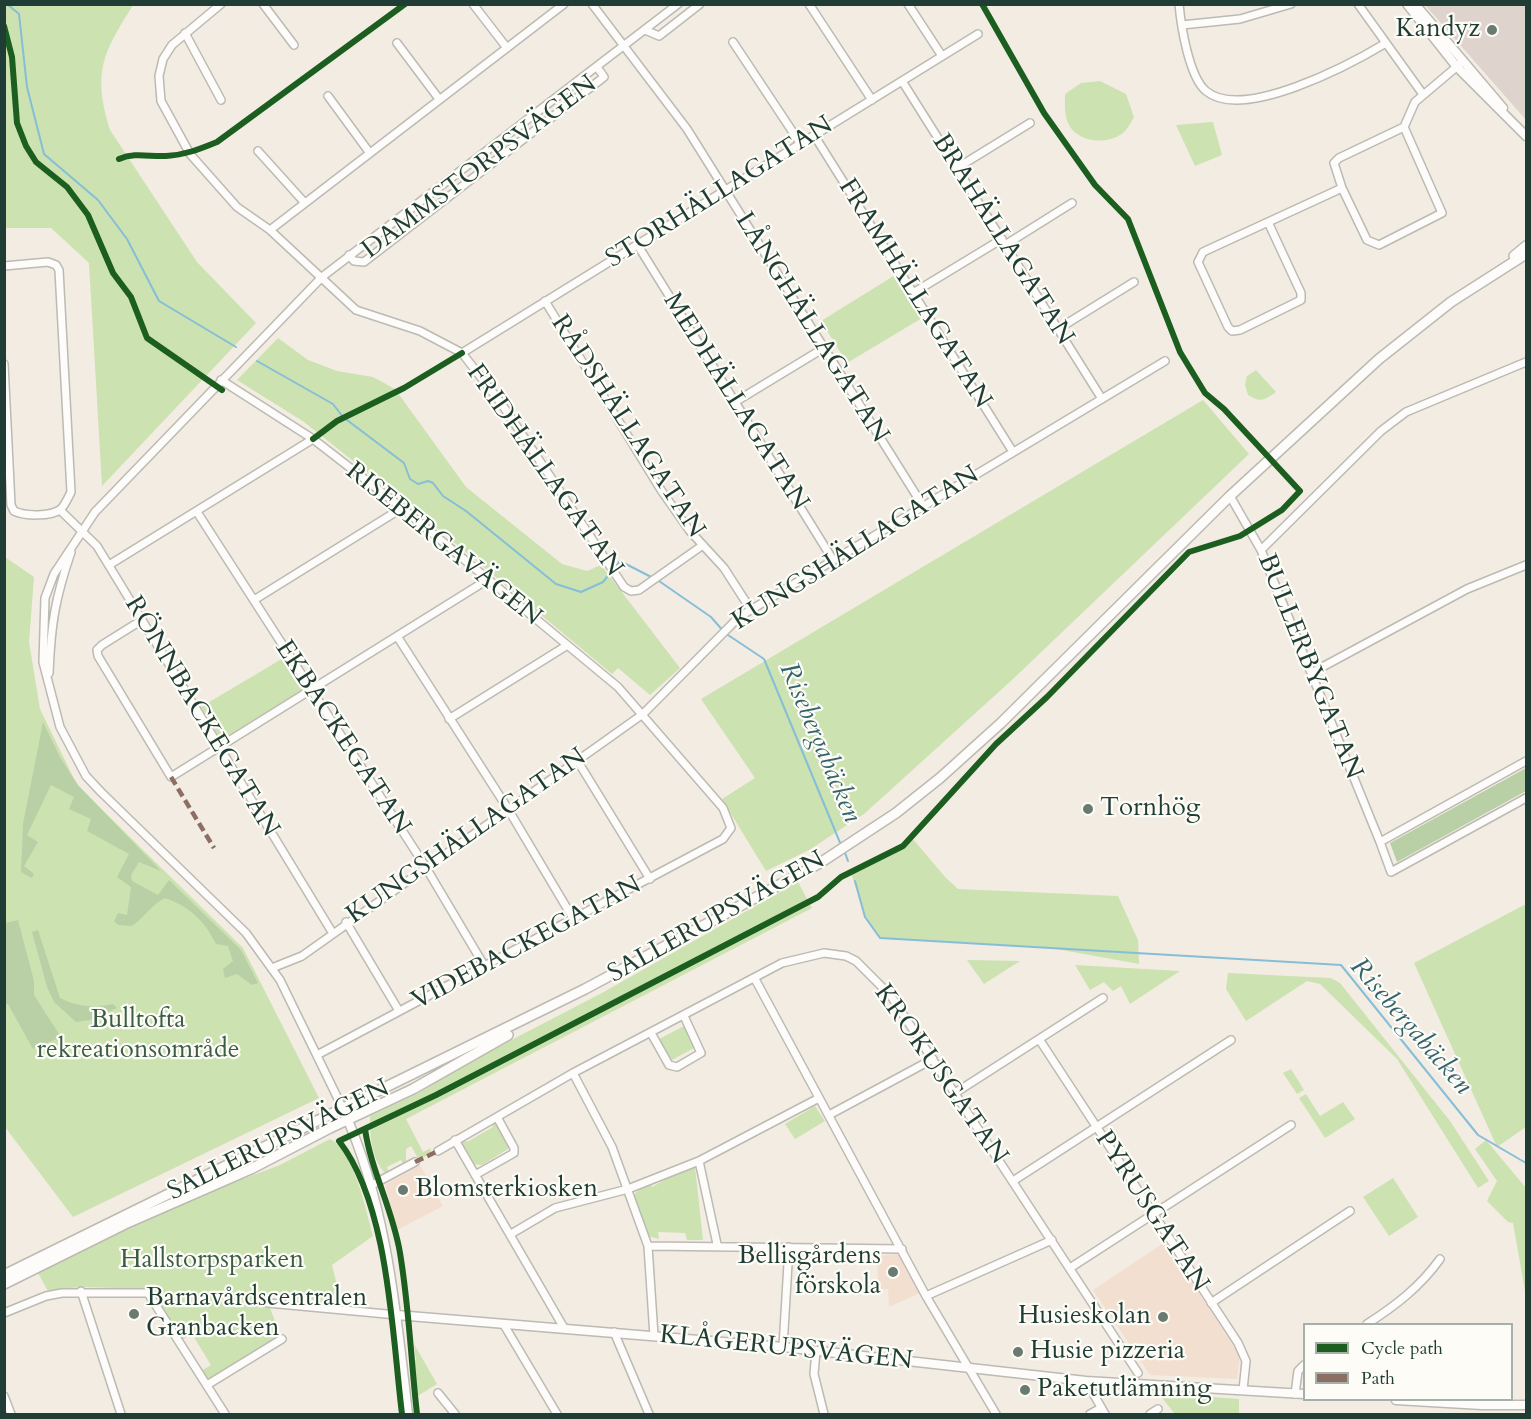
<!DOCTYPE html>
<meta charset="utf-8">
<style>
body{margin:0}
#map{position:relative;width:1531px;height:1419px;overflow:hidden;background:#f3ece3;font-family:Cardo,serif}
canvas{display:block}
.frame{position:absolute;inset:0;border:6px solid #1f3d34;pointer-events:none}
.legend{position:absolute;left:1303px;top:1323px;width:210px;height:78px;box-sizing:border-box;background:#fdfcf7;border:2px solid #a4b0a9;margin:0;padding:8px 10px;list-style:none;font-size:18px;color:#1f3d34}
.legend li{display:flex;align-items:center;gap:12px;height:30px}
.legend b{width:30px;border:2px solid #a4b0a9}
</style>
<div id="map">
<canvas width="1531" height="1419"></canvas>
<div class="frame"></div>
<ul class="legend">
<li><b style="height:8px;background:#1b5e20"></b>Cycle path</li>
<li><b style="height:8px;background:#8d6e63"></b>Path</li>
</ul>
</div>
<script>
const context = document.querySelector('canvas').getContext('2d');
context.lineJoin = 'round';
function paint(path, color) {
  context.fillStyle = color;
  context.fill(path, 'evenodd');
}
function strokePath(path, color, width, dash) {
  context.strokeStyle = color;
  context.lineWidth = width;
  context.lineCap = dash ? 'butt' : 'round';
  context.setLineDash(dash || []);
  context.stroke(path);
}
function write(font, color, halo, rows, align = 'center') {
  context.font = font + ' Cardo,serif';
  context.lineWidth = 4.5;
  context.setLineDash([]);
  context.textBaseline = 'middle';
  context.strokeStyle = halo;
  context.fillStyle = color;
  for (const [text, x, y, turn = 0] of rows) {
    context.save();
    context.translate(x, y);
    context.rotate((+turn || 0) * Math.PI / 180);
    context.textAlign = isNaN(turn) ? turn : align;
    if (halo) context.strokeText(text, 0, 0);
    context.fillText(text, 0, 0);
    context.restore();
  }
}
const built = new Path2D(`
 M420,1165L443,1206L397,1230L385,1185Z
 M1165,1242L1240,1356L1237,1379L1150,1375L1093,1290Z
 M899,1254L920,1293L889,1307L888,1289H878L877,1256Z`);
const industrial = new Path2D(`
 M1425,5H1526V120Z`);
const green = new Path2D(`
 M4,5H133C103,53 92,72 110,130L197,262L256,323L102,486L89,263L51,228H5Z
 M1100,81L1126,94L1134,117C1132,121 1129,126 1126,130C1112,146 1077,144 1068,123C1064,114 1065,103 1065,94L1081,83Z
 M1213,122L1222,155L1195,166L1176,125Z
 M900,272L927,315L847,363L821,321Z
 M278,338L308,360L337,371L373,377L395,389L466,487L562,564L587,571L601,565L680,668L650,695L618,668L612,674L420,514L304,422L237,380Z
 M1256,370L1276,392C1265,400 1260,403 1248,395L1245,385L1247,376Z
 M1203,400L1249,454L1013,679L864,814L809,850L766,871L722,799L755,778L701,699Z
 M5,557L34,577L29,642L40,709L77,785L243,948L319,1098L73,1217L5,1127Z
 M285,657L305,688L221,740L201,707Z
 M912,838L946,878L958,889L1118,896L1138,940L1139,964L1051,948L880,938L865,917L851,873L903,846Z
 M798,882L812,908L406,1119L423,1152L431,1148L430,1154L419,1160L411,1146L406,1149V1164L404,1165L401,1160L387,1167L389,1173L384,1172C371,1156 370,1136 370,1116L419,1093L469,1062L602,993Z
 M1526,904V1127L1497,1147L1414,963Z
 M967,960H968L1020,961L984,984Z
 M1075,965L1180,971L1130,1004L1121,986L1113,991L1104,982L1090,990Z
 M1228,973L1331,978L1340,983L1450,1121L1489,1181L1478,1188L1397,1059L1320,984L1307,981L1246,1021L1226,989Z
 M684,1026L694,1043V1048L672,1060L659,1039Z
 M1291,1069L1304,1090L1297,1094L1283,1073Z
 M1306,1094L1320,1116L1343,1102L1355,1119L1325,1138L1299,1098Z
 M815,1106L825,1121L795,1139L785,1124Z
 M495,1121L509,1143L508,1149L482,1165L472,1164L461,1142L464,1138L467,1142L493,1127L491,1122Z
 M330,1139C354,1150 366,1211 373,1236L332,1265L342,1305L269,1296L268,1303L282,1339L207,1385L201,1371L211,1365L192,1334L182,1340L150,1289L80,1287L48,1291L38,1273L164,1209L280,1165Z
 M1486,1140L1526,1188V1297L1513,1223L1508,1222L1487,1201L1497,1181L1475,1149Z
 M690,1166L695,1167L703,1240H687L685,1233L658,1232L659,1239L648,1236L634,1194L649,1182L652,1187Z
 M1393,1178L1418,1217L1389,1236L1363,1197Z
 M414,1344L437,1384L416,1397L413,1361L416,1360Z
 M1158,1393L1239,1399V1414H1175Z`);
const forest = new Path2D(`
 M43,722L61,759L78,785L161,871L139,862L131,875L132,881L158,895L169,880L241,950L258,983L252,985L237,974L225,978L223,969L233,961L228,946L216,944C204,920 190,907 165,898C150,906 146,916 132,926L118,925L114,921L118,913L127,915L131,887L117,877L129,854L87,831L91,819L69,809L74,797L51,785L27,835L38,842L24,866L34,874L32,878L21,872L23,824Z
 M1526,768V791L1397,862L1390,843Z
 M18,920L34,981V995L61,1037L33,1049L8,1004H5V923Z
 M38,930L60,998C78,1007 94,1008 113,1004L117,1008L90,1020L76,1022L54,1002L47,987L32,932Z`);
const stream = new Path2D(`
 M7,4L19,14L27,87L44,154L98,200L127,239L159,301L236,347
 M257,361L333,404L343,417L404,463L410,479L418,484L428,481L433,483L443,496L466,511L556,584L581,592L603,582L620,561L659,581L711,617L725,633L764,659L841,845
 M844,850L848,861
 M855,881L865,917L880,938L1341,965L1478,1135L1526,1163`);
const minor = new Path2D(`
 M221,4L172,45L163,59L159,76L161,101L190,154L237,207L270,230L356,310L420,331L462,353L501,403L624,587L631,591L639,590L703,545
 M263,4L294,45
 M473,4L507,48
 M592,4L687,129L923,506
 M809,4L872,100
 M908,4L942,56
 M1179,4C1181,26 1189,77 1206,91C1243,122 1351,64 1386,43
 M1358,4L1422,93
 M1182,25L1240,19L1291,4
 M645,30L659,36L700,4
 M185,33L221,100
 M733,42L800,143
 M397,43L439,99
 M902,81L1102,399
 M328,96L369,152
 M1404,127L1442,213L1379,245L1367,240L1342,188L1334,163L1339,158Z
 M1404,127L1415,102L1460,64
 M814,135L1013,452
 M258,151L304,202
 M957,168L1030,123
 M1268,222L1301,293V300L1240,330L1232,331L1228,327L1198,262L1203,252L1342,188
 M270,230L564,4
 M637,244L833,560
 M1005,245L1072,203
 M349,255L354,261L364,262L604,77L597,67
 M4,266L48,262L56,265L59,270L71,492C68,498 65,505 61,509C51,517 24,516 14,511L11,505L4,364
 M913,293L1002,239
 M545,301L661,490L689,530L724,568L751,610
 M1058,329L1134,282
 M462,353L978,34
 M221,380L313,439L402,508L618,687L723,808L731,828L723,839L317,1055
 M735,402L824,348
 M1230,496L1261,550L1380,842L1526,761
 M60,510L97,546L332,932
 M197,512L425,866L485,967
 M1261,550L1381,431L1406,412L1526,362
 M109,565L313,439
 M254,600L402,508
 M142,620L102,645L97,650L98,656L171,777L487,580
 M397,636L508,809L574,920
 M1313,672L1467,589L1526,565
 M49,673C51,624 55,599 71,552
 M449,719L566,646
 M577,760L650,879
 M1380,842L1391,872L1526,798
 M346,922L399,1011
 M272,968L302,956L643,714L739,617L1165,361
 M755,979L926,1296L996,1414
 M651,1033L669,1065L677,1067L701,1053L684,1016
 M1039,1039L1238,1343L1246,1361L1243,1390
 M573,1073L612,1147L648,1246L654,1336
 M955,1093L1103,998
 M343,1109L280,980L246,933L101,792L86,776L60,727L43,662L45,598L54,574L95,512L322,277L678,4
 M829,1115L933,1059
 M455,1140L564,1328
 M438,1151L573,1073L782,963L824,953L846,956L856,961L891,996L1138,1373
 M699,1161L717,1244
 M475,1175L514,1153V1148L497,1117
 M1013,1181L1231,1040
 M370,1186L415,1162
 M511,1234L555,1208L628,1189L699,1161L819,1098
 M648,1246L902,1249
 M1070,1268L1291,1125
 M81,1291L121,1414
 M926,1296L1052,1240
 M268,1303L397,1315
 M1211,1303L1350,1211
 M4,1313L46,1296L62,1293H148L225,1414
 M1367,1324C1395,1306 1420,1287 1440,1259
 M504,1325L557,1414
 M614,1332L649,1414
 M783,1347L789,1247
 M816,1351L814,1374L824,1414
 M1086,1381L1105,1414
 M207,1385L282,1339
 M438,1393L455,1414
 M1295,1394L1298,1371L1304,1365
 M4,1396L11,1414
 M1090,1414L1101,1408
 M1150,1414L1158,1409`);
const tertiary = new Path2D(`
 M1407,4L1457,67L1526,136
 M1415,4L1503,108
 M343,1109C387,1205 396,1311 408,1414
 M397,1315L783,1347L1086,1381L1304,1394
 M1396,1400L1482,1405H1526`);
const secondary = new Path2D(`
 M1514,256L1526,246
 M4,1275L585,989L820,863L896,813L940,778L1001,723L1230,496L1379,359L1451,302L1526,254
 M4,1284L125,1224L251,1169L330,1128L413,1089L508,1035`);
const quiet = new Path2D(`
 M171,777L214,848
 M415,1162L438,1151`);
const cycleway = new Path2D(`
 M4,26L12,57L17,123L26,146L36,162L67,187L88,215L113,273L131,297L147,338L222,390
 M119,159C135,152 150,157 166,156C185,155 200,149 217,142L405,4
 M313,439L337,421L404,388L462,353
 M365,1129C371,1171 393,1210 400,1253C409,1306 411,1361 417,1414
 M402,1414C392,1334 389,1205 339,1141L436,1095L818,897L841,877L903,846L996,744L1047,697L1189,552L1240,536L1282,510L1300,491L1224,409L1205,393L1180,352L1128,219L1095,185L1044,113L982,4`);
const markers = [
 [1492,30,6,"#697a71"],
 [1088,809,6,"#697a71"],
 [403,1190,6,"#697a71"],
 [893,1272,6,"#697a71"],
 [134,1314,6,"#697a71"],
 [1163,1317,6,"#697a71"],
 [1018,1352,6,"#697a71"],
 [1025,1390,6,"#697a71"]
];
const poiNames = [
 ["Kandyz",1480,30,"right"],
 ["Tornhög",1100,809],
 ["Blomsterkiosken",415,1190],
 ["Bellisgårdens",881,1257,"right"],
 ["förskola",881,1287,"right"],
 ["Barnavårdscentralen",146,1299],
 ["Granbacken",146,1329],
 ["Husieskolan",1151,1317,"right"],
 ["Husie pizzeria",1030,1352],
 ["Paketutlämning",1037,1390]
];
const streetNames = [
 ["DAMMSTORPSVÄGEN",480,168,-37],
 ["STORHÄLLAGATAN",720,193,-32],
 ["BRAHÄLLAGATAN",1002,240,58],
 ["FRAMHÄLLAGATAN",914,294,58],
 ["LÅNGHÄLLAGATAN",811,328,58],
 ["MEDHÄLLAGATAN",735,402,58],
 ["RÅDSHÄLLAGATAN",627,427,57],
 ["FRIDHÄLLAGATAN",544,471,55],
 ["RISEBERGAVÄGEN",443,545,39],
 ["KUNGSHÄLLAGATAN",856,549,-32],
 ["BULLERBYGATAN",1309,667,68],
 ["RÖNNBACKEGATAN",201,717,59],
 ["EKBACKEGATAN",342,738,57],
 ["KUNGSHÄLLAGATAN",467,837,-35],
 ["SALLERUPSVÄGEN",717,918,-29],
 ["VIDEBACKEGATAN",527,944,-28],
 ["KROKUSGATAN",940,1075,55],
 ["SALLERUPSVÄGEN",279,1141,-26],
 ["PYRUSGATAN",1151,1212,57],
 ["KLÅGERUPSVÄGEN",786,1349,6]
];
const parkNames = [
 ["Bulltofta",138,1021],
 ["rekreationsområde",138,1051],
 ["Hallstorpsparken",212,1261]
];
const waterNames = [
 ["Risebergabäcken",819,743,67],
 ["Risebergabäcken",1410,1027,49]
];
paint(built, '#f3dfcf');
paint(industrial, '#dfd4cd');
paint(green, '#cce2b0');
paint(forest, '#b9d0a6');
strokePath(stream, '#86bed8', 2);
strokePath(minor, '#bbbab3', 10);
strokePath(tertiary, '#bbbab3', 11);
strokePath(secondary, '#bbbab3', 12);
strokePath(minor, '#fdfcfb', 7);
strokePath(tertiary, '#fdfcfb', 8);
strokePath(secondary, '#fdfcfb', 9);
strokePath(quiet, '#8d6e63', 4.5, [9, 4.5]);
strokePath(cycleway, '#1b5e20', 6);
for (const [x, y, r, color] of markers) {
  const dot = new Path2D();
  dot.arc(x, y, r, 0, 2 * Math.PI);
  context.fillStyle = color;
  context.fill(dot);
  strokePath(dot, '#fdfcf7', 2);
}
write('26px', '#1f3d34', '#fdfcf7', poiNames, 'left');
write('26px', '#1f3d34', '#fdfcf7', streetNames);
write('26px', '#3b5c45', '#fdfcf7', parkNames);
write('italic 27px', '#33636c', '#fdfcf7', waterNames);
</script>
